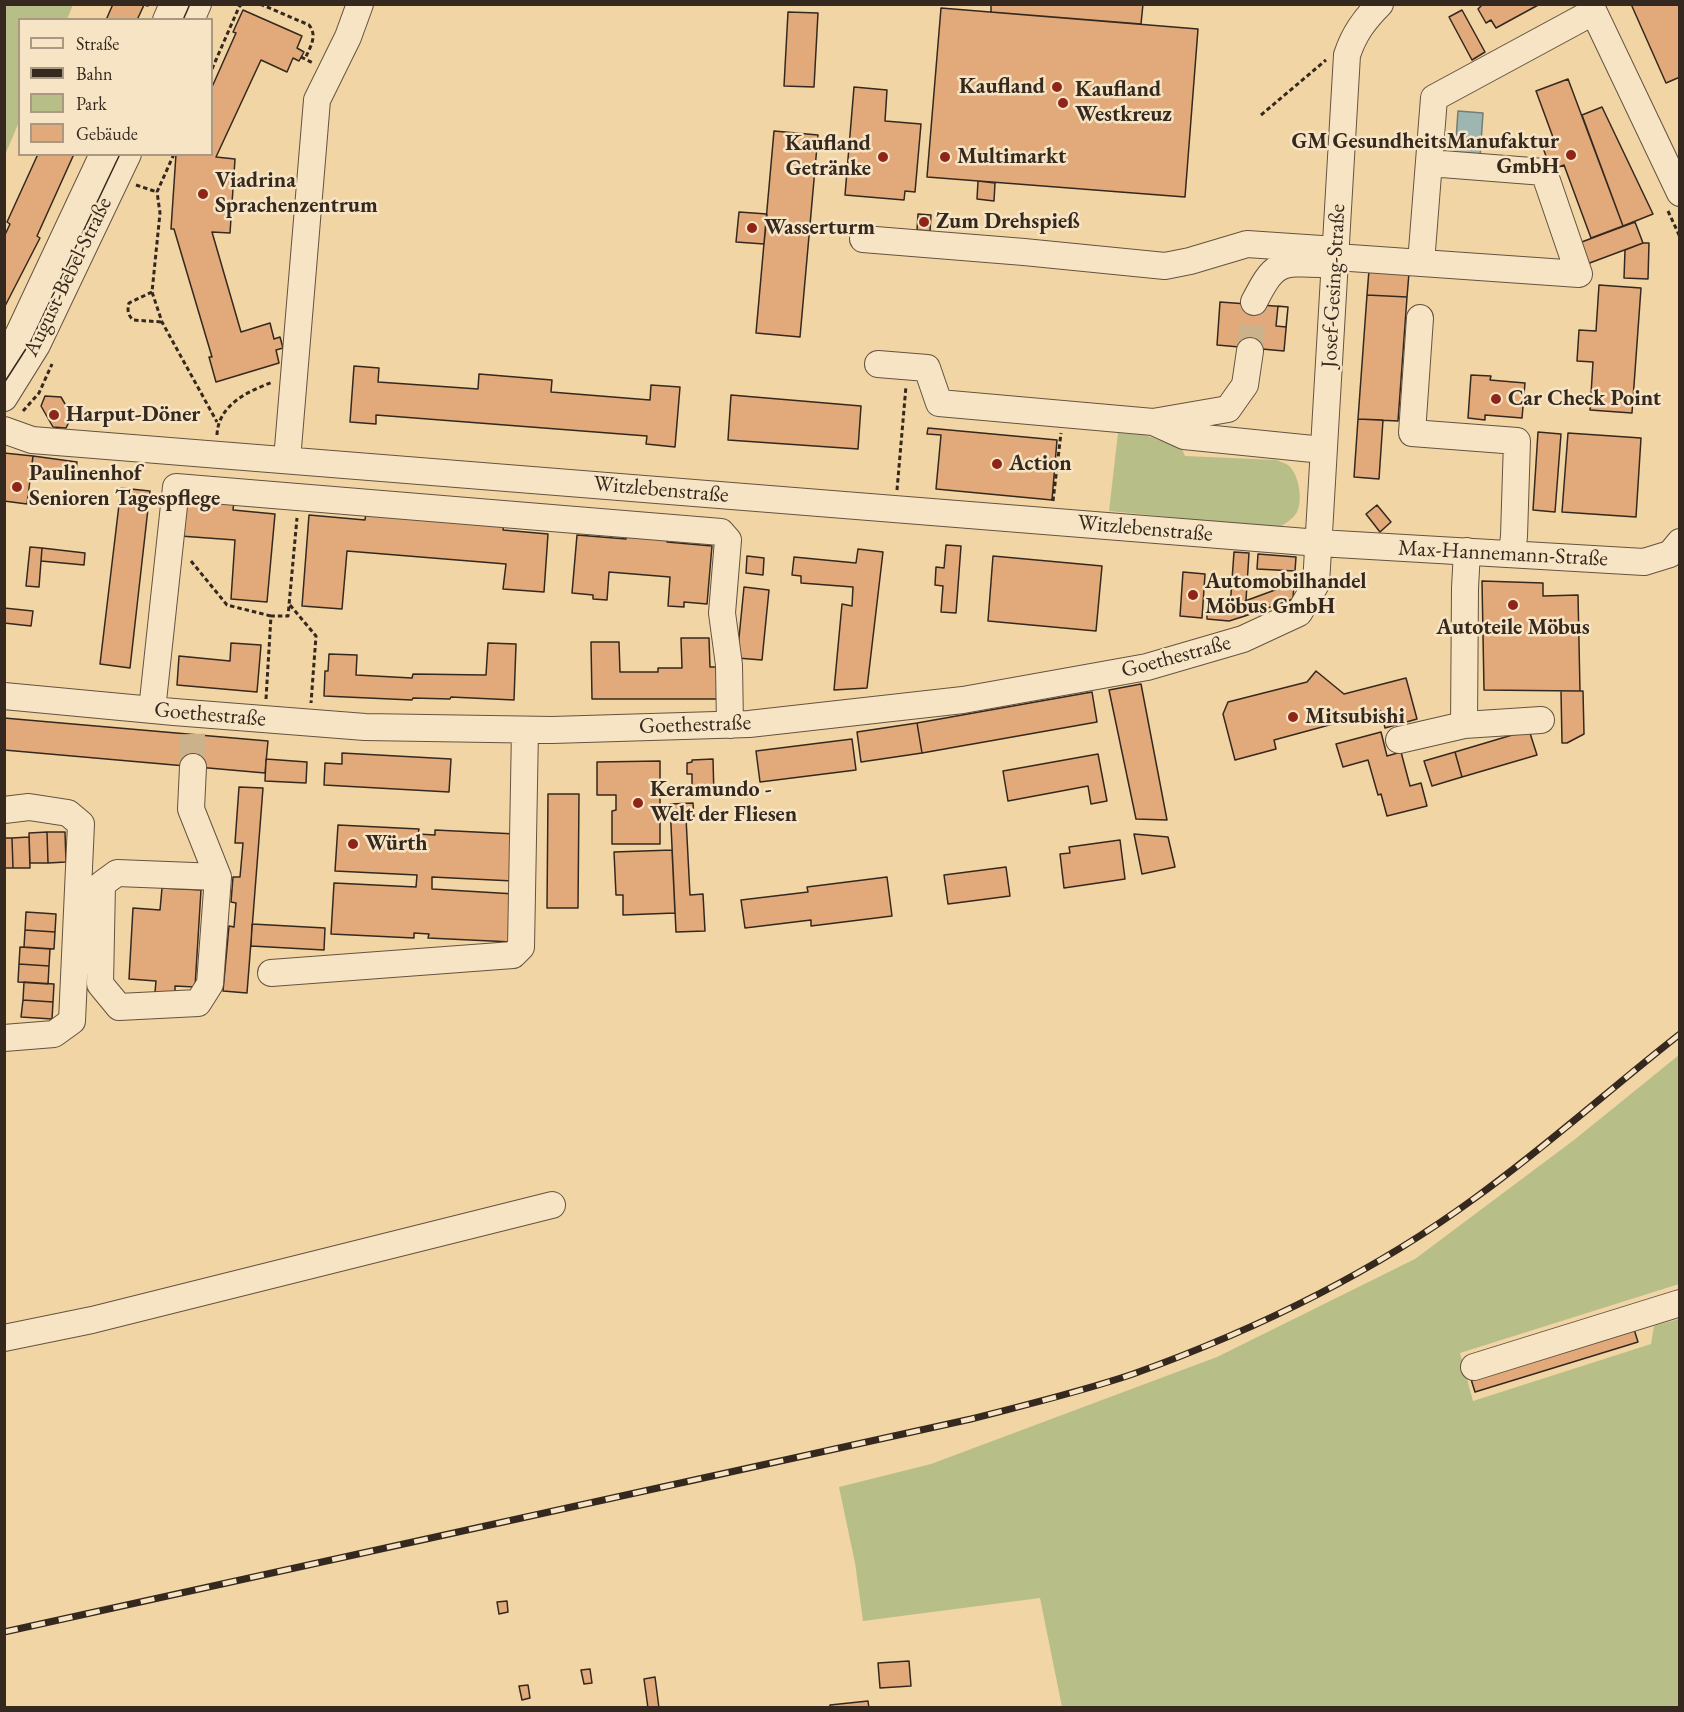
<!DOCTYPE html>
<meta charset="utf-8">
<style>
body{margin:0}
#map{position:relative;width:1684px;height:1712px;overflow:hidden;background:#f1d5a5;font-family:"EB Garamond",serif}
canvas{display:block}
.frame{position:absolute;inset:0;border:6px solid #35281e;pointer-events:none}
.legend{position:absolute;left:18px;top:18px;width:195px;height:138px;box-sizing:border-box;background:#f6e4c4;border:2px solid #a99982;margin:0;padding:8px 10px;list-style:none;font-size:18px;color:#35281e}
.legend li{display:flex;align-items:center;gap:12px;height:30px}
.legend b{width:30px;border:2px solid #a99982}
</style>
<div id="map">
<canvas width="1684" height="1712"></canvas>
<div class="frame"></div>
<ul class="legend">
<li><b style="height:8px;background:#f6e4c4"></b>Straße</li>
<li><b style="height:8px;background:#35281e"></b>Bahn</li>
<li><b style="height:16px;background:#b8be88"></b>Park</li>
<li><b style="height:16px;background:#e2aa7b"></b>Gebäude</li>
</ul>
</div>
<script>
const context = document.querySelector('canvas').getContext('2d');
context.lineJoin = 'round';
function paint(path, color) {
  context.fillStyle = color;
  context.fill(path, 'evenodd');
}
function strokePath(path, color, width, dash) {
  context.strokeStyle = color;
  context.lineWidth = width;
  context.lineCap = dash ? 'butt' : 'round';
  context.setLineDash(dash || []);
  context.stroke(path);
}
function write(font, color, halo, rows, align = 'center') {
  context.font = font + ' "EB Garamond",serif';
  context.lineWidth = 5;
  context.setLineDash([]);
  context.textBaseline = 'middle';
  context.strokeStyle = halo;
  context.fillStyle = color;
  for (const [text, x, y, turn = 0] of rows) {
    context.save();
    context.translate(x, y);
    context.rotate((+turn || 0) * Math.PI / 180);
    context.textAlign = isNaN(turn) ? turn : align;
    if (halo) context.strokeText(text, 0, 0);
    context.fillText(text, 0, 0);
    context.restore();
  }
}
const green = new Path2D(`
 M5,4L73,5L67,19L20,20L19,122L5,155Z
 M1118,433L1145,435L1182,449L1185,456L1276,460C1281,462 1286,463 1289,466C1299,475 1303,500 1297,512C1293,519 1285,524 1278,528L1109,511Z
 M1679,1055V1284L1460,1353L1473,1401L1651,1344L1654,1326L1679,1319V1707H1062L1040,1598L863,1621L855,1563L839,1487L931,1464L1217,1357L1415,1259L1574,1140Z`);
const water = new Path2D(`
 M1458,111L1483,113L1480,157L1455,155Z`);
const building = new Path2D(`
 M113,4H148V6L144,5L137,20H106Z
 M991,4H1143L1141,24L991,12Z
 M1483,4H1540L1496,28L1491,20L1486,23L1478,9Z
 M1631,4H1680V77L1666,83Z
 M941,8L1198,29L1185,197L927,177Z
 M243,10L302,36L297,48L304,52L299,61L293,58L287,72L261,60L216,157L235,159L230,233L212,232L241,332L270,323L274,339L280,337L283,348L276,350L279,363L216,382L209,357H212L174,229H171L176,154H212V87L236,33L233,32Z
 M1462,10L1485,52L1472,60L1449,17Z
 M788,12L818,13L814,87L784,86Z
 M1568,79L1623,226L1591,238L1564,165L1551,170L1542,145L1554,140L1536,91Z
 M854,87L887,90L885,121L921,124L915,192L905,191L904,200L845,195Z
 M1602,107L1653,214L1623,226L1582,115Z
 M774,131L818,135L800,337L756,333Z
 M38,154H74L37,236L40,238L4,308V237L10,224L7,222Z
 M978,181L995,183L994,201L977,199Z
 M739,212L767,214L764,244L736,242Z
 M918,214L931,215L930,231L917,230Z
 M1635,222L1643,243L1587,264L1579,243Z
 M1643,243H1649L1648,279L1624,278L1625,250Z
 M1369,270L1409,273L1407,297L1367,295Z
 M1599,285L1641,288L1632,413L1590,410L1593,362L1577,361L1579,330L1596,331Z
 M1367,295L1407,297L1398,421L1358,419Z
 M1220,302L1288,307L1284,351L1217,345Z
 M1278,306L1288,307L1286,327L1276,326Z
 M354,366L379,368L378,382L478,389L479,374L552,380L551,392L650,400L651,385L680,387L675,447L646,444L647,436L376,415V424L350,422Z
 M1471,375L1491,376L1490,380L1525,383L1522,418L1485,415V420L1468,418Z
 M731,395L861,406L858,449L728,440Z
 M45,396L61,397L72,416L66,428L53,427L41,406Z
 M1358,419L1383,420L1379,479L1354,477Z
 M928,428L1057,440L1052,500L936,489L941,435L927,434Z
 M1538,432L1561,434L1555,512L1533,510Z
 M1568,433L1641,438L1636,517L1562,512Z
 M4,453L33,456L27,504L4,501Z
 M33,456L77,462L75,479L31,474Z
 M121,488L150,491L130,668L100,664Z
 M184,497L234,501L233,510L275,514L267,602L231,599L235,540L180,536Z
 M1377,505L1391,522L1380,532L1366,514Z
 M366,512L504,523L503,530L548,534L544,592L503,589L506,564L347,551L342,609L302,606L309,515L365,520Z
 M627,532L667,536V542L712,546L707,604L684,602V607L668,606L670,577L609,572L607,600L593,599V595L572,593L577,535L626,539Z
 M946,545L961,546L956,613L941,612L943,586L935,585L936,567L944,568Z
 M30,547L42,548L39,587L26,586Z
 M42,548L85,553L84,565L41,561Z
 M858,549L883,552L867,688L834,690L842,604L852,606L853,587L801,583V576L792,575L794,557L856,563Z
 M1234,552L1249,553L1245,616L1229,621L1207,619V607L1230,608Z
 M1258,554L1296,557L1295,571L1257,569Z
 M747,556L764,558L763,575L746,573Z
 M993,556L1102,566L1096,631L988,621Z
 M1183,572L1205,574L1202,618L1180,616Z
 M1482,581L1543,583V596L1578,595L1580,691L1484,690Z
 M1294,583L1293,599L1245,616V601Z
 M744,587L769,590L762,660L737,658Z
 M4,608L33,611L31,626L4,623Z
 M681,638H709L710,667H719V699H592L591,642H619L620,672H658V668H682Z
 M231,643L261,645L257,692L177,685L179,656L230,661Z
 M488,643L516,644L514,700L451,697L450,699L413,698L412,700L324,696L325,671H328L329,654L357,655L356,675L412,678L413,674L486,675Z
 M1316,671L1344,694L1406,678L1417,719L1385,728L1381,711L1274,740L1276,749L1235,760L1223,714L1228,702L1307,682Z
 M1141,684L1167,820L1136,819L1109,690Z
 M1561,691H1583L1584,734L1567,743H1562Z
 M1092,692L1097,722L922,753L917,723Z
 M4,718L268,741L265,773L4,750Z
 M917,723L922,753L861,762L857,732Z
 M1529,730L1537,755L1462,777L1455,752Z
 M1381,732L1387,756L1401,752L1410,786L1421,783L1427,806L1387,816L1381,794L1378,795L1368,760L1343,767L1336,744Z
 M852,739L856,770L760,782L756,751Z
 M1455,752L1462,777L1432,786L1424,761Z
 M342,753L451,759L449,792L324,785L325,763L342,764Z
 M1098,754L1107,801L1091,804L1088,786L1008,801L1003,771Z
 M266,759L307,762L306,783L265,781Z
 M713,759L714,797H692V774H687V763L692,762V760Z
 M660,761V844H612V811L616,810V795H597V762Z
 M239,787L263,788L247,993L223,991L229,926L234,927L236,903L231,902L233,877H240L243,843H235Z
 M548,794H579L578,908H547Z
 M693,803L694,817L686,818L690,895L703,894L705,931L676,932L670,804Z
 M338,825L419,829L418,834L435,835V830L516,834L513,881L432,877V889L515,894L512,942L428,938L429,934L414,933V938L331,934L334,883L416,887L417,875L335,871Z
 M47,832L48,863H30L29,833Z
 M47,832H65L66,862L48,863Z
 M1134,834L1168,837L1175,867L1142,874Z
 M29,837L30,868H13L12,838Z
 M4,838H12L13,868H4Z
 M1120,840L1125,879L1064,888L1060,854L1070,853L1069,847Z
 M672,850L675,913L623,915V895H616L614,852Z
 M1006,867L1010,896L948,904L944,875Z
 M887,877L892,916L811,926V920L745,928L741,900L808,892L807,887Z
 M162,888L201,890L195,987L175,986V993L155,992L156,981L129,979L133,908L160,910Z
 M26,912L56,914L55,932L25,930Z
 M252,924L325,928L324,950L251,946Z
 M25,930L55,932L54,949L24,947Z
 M20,947L50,949L49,966L19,964Z
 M19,964L49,966L48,984L18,982Z
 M24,982L54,984L53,1002L23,1000Z
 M23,1000L53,1002L52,1019L21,1017Z
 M1633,1326L1638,1342L1475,1392L1470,1376Z
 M507,1601L508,1612L499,1614L497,1602Z
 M909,1661L911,1686L880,1688L878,1663Z
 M590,1669L592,1683L584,1684L581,1670Z
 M655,1677L659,1708H648L644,1679Z
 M528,1685L530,1698L522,1700L519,1686Z
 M868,1701L869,1708H830V1705Z`);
const minorTunnel = new Path2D(`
 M1250,351L1254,302
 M192,734L193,767`);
const path = new Path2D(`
 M260,4L309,25C318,36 310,47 305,59
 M301,57L313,63
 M212,69L239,7L242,4
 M1261,115L1326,60
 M174,154L157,192L160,213L152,292L162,322L217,422
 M136,185L157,192
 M1668,211L1680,237
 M152,292L129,303C127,310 128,315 133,320L162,322
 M23,411L39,393L52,364
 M217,435C218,405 248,391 273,382
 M897,490L906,386
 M1053,501L1061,433
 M191,561L227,605L271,616
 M290,605L316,636L311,703
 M266,699L271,616H288L297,518`);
const minor = new Path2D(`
 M1590,4L1680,193
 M166,20L173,4
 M191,20L198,4
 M863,239L1024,252L1165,266L1190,261L1247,244L1336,250
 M1336,257L1579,274L1544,172L1429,163
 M1421,263L1434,98L1593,12
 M1254,302C1274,263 1278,262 1321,264
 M1420,318L1412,433L1517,441L1514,536L1512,554
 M4,357L18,335L103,154
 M878,364L927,368L939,403L1153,422L1228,409L1245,385L1250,351
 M4,398L37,345L128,154
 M1153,422L1184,436L1323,450
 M4,430L32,440L1319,543L1644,562L1670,554L1680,542
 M287,460L317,100L348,37L360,4
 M4,696L174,712L365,727L552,730L749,724L963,700L1147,667L1243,639L1299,613L1316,584L1347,55C1354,34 1364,20 1380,4
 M152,710L176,487L721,532L728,540L722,613L729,665L730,725
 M1464,725L1465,588L1467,551
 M1399,740L1464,725L1541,720
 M193,767L191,809L218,877L210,984L198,1003L119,1007L100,984L102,884L117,873L218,877
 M4,810L29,807L68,813L81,824L72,1021L54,1034L4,1038
 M271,973L513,955L521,947L525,730
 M4,1338L92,1320L552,1205
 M1474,1367L1680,1303`);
const tram = new Path2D(`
 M183,20L190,4
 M4,383L31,341L120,154`);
const rail = new Path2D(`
 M4,1632L971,1419C1025,1405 1080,1392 1133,1374C1253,1331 1371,1274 1475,1198C1546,1147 1611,1088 1680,1034`);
const markers = [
 [1057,87,6,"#8f2418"],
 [1063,103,6,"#8f2418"],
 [1571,155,6,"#8f2418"],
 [883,157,6,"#8f2418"],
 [945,157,6,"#8f2418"],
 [203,194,6,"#8f2418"],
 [924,222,6,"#8f2418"],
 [752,228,6,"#8f2418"],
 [1496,399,6,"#8f2418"],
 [54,415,6,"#8f2418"],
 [997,464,6,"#8f2418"],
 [17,487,6,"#8f2418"],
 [1193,595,6,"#8f2418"],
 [1513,605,6,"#8f2418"],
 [1293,717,6,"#8f2418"],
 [638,803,6,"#8f2418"],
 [353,844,6,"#8f2418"]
];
const poiNames = [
 ["Kaufland",1045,87,"right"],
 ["Kaufland",1075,90],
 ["Westkreuz",1075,115],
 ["GM GesundheitsManufaktur",1559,142,"right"],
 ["GmbH",1559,167,"right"],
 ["Kaufland",871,144,"right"],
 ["Getränke",871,169,"right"],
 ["Multimarkt",957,157],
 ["Viadrina",215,181],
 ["Sprachenzentrum",215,206],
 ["Zum Drehspieß",936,222],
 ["Wasserturm",764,228],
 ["Car Check Point",1508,399],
 ["Harput-Döner",66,415],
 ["Action",1009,464],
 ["Paulinenhof",29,474],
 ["Senioren Tagespflege",29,499],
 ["Automobilhandel",1205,582],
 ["Möbus GmbH",1205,607],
 ["Autoteile Möbus",1513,628,"center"],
 ["Mitsubishi",1305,717],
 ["Keramundo -",650,790],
 ["Welt der Fliesen",650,815],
 ["Würth",365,844]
];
const streetNames = [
 ["August-Bebel-Straße",68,277,-64],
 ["Josef-Gesing-Straße",1334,286,-87],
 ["Witzlebenstraße",661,490,5],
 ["Witzlebenstraße",1145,529,5],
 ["Max-Hannemann-Straße",1503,554,3],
 ["Goethestraße",1176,657,-15],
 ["Goethestraße",210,715,5],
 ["Goethestraße",695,725,-2]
];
paint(green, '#b8be88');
paint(water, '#9eb6b1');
strokePath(water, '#747d76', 1.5);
paint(building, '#e2aa7b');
strokePath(building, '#35281e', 1.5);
strokePath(minorTunnel, '#cbb28a', 26, [26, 13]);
strokePath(minor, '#645340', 28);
strokePath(path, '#35281e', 3, [4.5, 3]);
strokePath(minor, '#f6e4c4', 26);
strokePath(tram, '#35281e', 1.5);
strokePath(rail, '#35281e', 7);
strokePath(rail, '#f6e4c4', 4.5, [14]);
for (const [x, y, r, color] of markers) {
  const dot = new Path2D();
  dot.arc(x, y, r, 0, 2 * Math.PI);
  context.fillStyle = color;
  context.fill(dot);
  strokePath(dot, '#f6e4c4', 2);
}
write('bold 22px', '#35281e', '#f6e4c4', poiNames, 'left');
write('22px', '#35281e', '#f6e4c4', streetNames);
</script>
